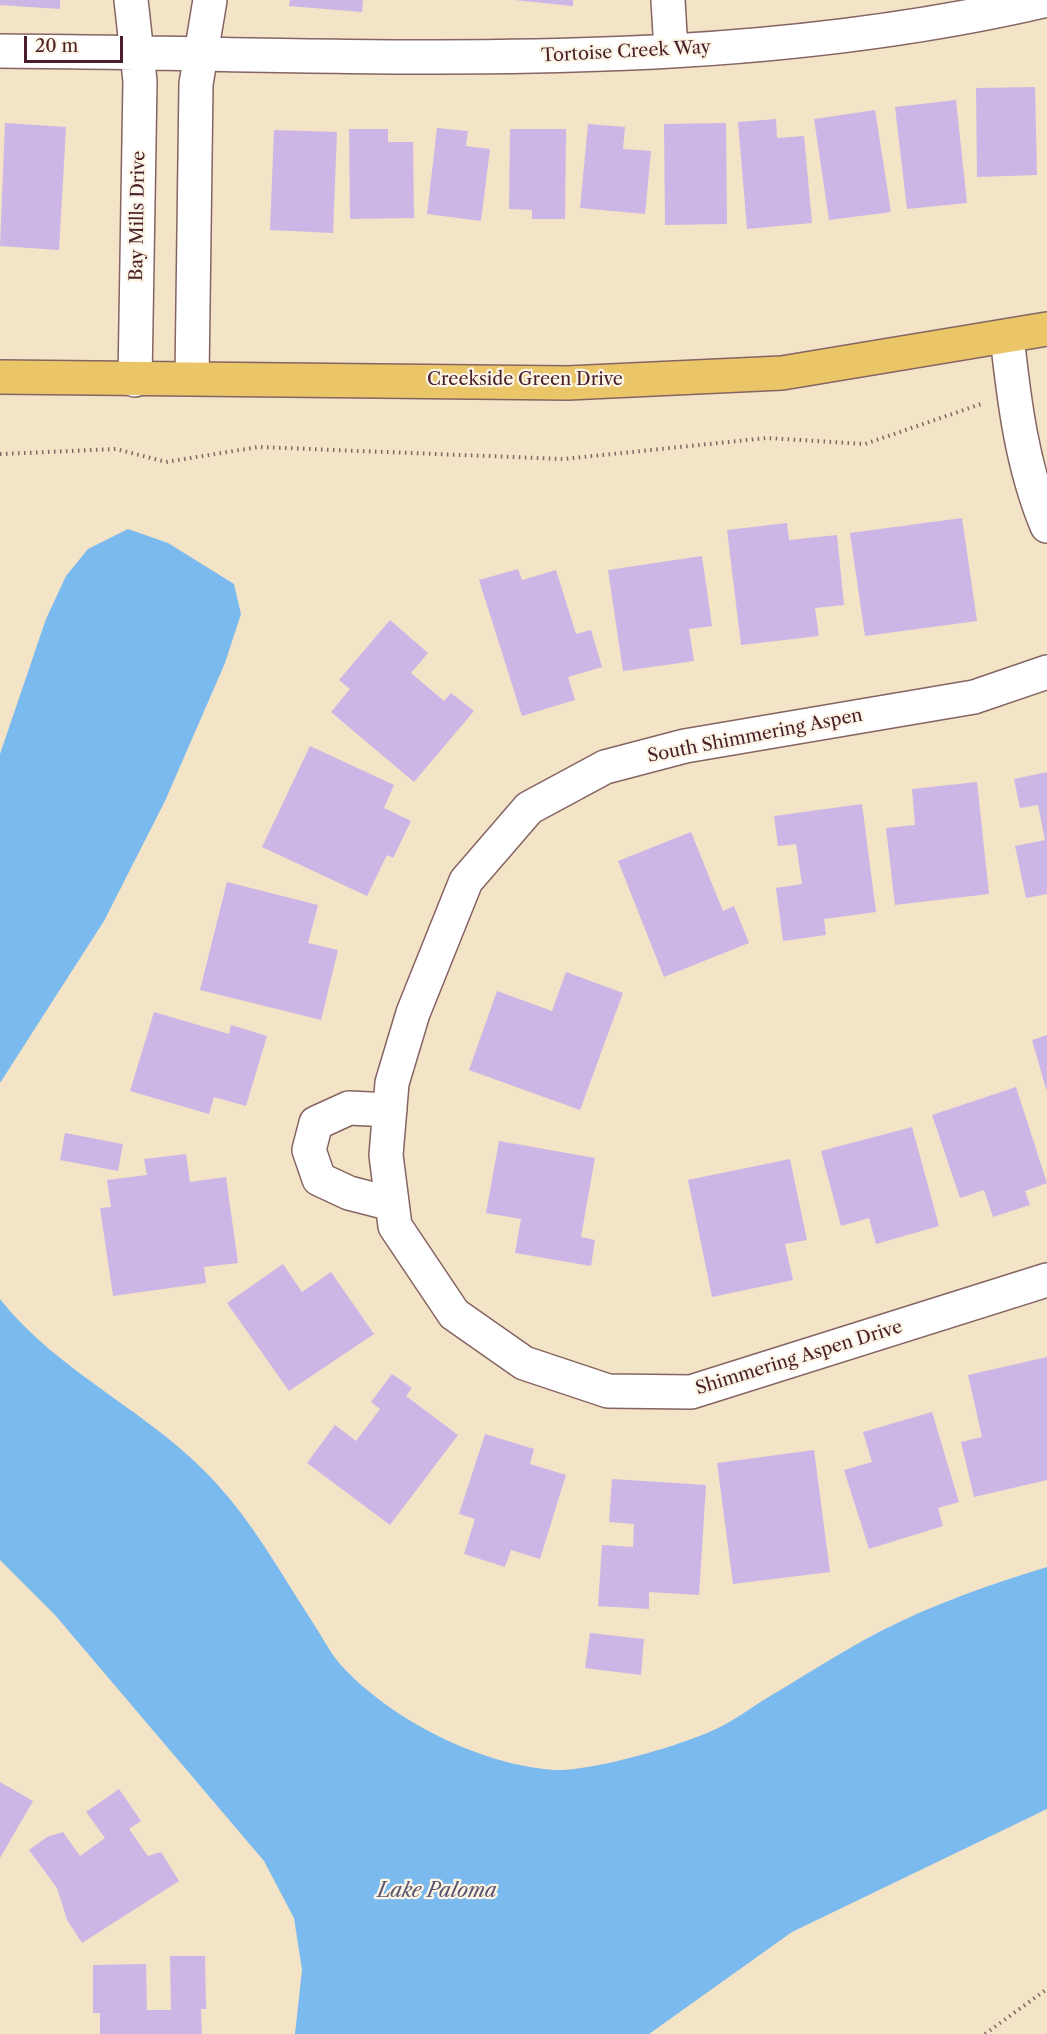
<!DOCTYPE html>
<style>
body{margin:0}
#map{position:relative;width:1047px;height:2034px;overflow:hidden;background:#f3e3c7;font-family:"Libre Caslon Text",serif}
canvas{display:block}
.scale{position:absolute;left:24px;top:36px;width:99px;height:27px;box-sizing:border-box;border:3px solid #4a1f2b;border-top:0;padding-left:8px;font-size:18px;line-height:21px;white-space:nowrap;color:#4a1f2b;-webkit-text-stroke:4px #fcf5e5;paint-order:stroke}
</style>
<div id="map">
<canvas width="1047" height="2034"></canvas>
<div class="scale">20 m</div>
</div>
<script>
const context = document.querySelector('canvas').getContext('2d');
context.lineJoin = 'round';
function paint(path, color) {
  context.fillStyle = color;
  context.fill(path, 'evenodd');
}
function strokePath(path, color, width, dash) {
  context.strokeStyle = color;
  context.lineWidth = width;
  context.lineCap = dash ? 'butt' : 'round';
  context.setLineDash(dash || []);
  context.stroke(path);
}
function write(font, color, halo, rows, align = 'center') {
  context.font = font + ' "Libre Caslon Text",serif';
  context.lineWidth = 4.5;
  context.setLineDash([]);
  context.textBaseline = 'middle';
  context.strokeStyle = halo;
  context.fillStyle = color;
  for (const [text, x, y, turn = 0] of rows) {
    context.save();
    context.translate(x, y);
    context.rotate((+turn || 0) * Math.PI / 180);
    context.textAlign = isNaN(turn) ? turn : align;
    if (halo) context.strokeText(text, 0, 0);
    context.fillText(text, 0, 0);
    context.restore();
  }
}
const water = new Path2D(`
 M128,529L168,543L234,584L241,614L225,663L165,801L104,921L0,1083V754L46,619L66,576L88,549Z
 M0,1299C59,1374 152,1412 216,1483C252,1522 279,1570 308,1615C319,1631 328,1650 340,1664C389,1719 482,1766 556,1770C593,1771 684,1745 718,1728C733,1721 748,1710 762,1701C801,1678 839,1653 879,1632C933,1604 989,1585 1047,1567V1809L792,1932L649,2034H295L302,1970L294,1918L264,1861L55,1615L0,1560Z`);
const building = new Path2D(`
 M0,0H60V9L0,5Z
 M290,0H363L362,12L289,6Z
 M514,0H573V6Z
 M1035,87L1037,175L977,177L976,88Z
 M956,100L967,203L907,209L895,107Z
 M875,110L891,212L829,220L814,119Z
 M776,119L777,138L804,136L812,223L747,229L738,122Z
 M5,123L66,127L59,250L0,246Z
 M726,123L727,224L665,225L664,124Z
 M588,124L625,127L623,149L651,151L645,214L580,208Z
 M437,128L468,131L466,146L490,149L481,221L427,214Z
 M349,129H388V142H413L414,218L350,219Z
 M510,129H566L565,219H532V210L509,209Z
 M274,130L337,132L333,233L270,230Z
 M962,518L977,621L865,636L850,533Z
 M787,523L789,540L837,535L844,605L815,608L819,636L741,645L727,530Z
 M702,556L712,626L689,629L694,661L623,671L608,570Z
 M518,569L522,580L556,570L576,634L591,630L602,667L568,677L575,700L522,716L479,580Z
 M390,620L428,653L411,673L444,701L451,693L474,711L414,782L331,712L350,689L339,680Z
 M310,746L394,785L384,808L411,821L393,858L387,855L367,896L262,847Z
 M1047,772V894L1026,898L1015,846L1045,840L1038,805L1020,808L1014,779Z
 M977,782L989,894L895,905L886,828L915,825L912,789Z
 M862,804L876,912L824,919L826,935L783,941L776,888L802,884L796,844L778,846L774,816Z
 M691,832L723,911L734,906L749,943L664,977L618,861Z
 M227,882L318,905L308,943L338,950L321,1020L200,990Z
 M566,972L623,993L580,1110L469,1070L497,991L552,1011Z
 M154,1012L229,1034L231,1025L267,1036L246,1106L214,1097L209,1114L130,1091Z
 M1047,1035V1089H1046L1032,1040Z
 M1016,1087L1047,1183L1025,1191L1030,1205L993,1217L984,1190L960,1198L932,1115Z
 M912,1127L939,1226L876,1244L869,1218L841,1226L821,1151Z
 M65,1133L123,1144L118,1171L60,1160Z
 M499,1141L595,1158L581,1237L595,1240L591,1266L515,1253L521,1219L486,1213Z
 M186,1154L190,1182L226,1177L238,1263L204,1267L206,1283L113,1296L100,1208L111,1207L107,1180L147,1175L144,1159Z
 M790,1159L807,1240L785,1244L793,1280L712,1297L688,1180Z
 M283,1264L302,1292L331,1272L374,1334L289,1391L227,1303Z
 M1047,1357V1480L974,1497L961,1442L982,1437L968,1375Z
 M392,1374L412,1388L406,1396L458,1435L390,1525L307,1463L335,1425L356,1441L380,1409L371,1402Z
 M932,1412L959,1502L938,1508L943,1526L869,1549L844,1470L872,1462L863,1432Z
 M485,1434L534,1449L530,1464L566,1475L540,1559L511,1550L505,1567L464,1554L475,1519L459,1514Z
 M814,1450L830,1572L733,1584L717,1463Z
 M612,1479L706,1485L699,1595L649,1592V1609L598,1606L602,1545L633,1547L634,1524L609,1522Z
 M590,1633L644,1639L641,1675L585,1668Z
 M0,1782L33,1801L0,1858Z
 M119,1789L141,1821L129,1829L148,1856L161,1852L179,1881L82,1943L67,1920L57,1888L29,1850L47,1837L63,1832L80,1856L105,1838L86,1812Z
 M170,1956H205L206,2009H201L202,2034H100V2013H93V1965L146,1964L147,2010H171Z`);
const path = new Path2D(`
 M0,454L116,449L166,462L258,447L564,459L767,438L865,444L984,403
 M985,2034L1047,1989`);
const minor = new Path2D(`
 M131,0L140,81L135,380
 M668,0L671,51
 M0,51C349,53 704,80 1047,0
 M1007,336C1014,401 1022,466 1047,526
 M192,378L196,84L210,0
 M1047,672L974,697L685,746L605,767L529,808L466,881L413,1013L392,1083L386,1155L395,1226L454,1314L524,1363L608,1391L691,1392L1047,1280
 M390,1110L349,1108L316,1123L309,1150L319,1179L349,1193L392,1204`);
const major = new Path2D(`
 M0,377L568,383L782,373L1047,329`);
const streetNames = [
 ["Tortoise Creek Way",626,52,-3],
 ["Bay Mills Drive",138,216,-89],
 ["Creekside Green Drive",525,380],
 ["South Shimmering Aspen",755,736,-11],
 ["Shimmering Aspen Drive",799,1358,-17]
];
const waterNames = [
 ["Lake Paloma",437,1891]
];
paint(water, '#7abaee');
paint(building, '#ccb6e6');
strokePath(minor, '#856462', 36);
strokePath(major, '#856462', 36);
strokePath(path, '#856462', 4, [1.5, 4.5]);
strokePath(minor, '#fff', 33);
strokePath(major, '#eac669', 33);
write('18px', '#4a1f2b', '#fcf5e5', streetNames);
write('italic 20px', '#5b556f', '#fcf5e5', waterNames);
</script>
